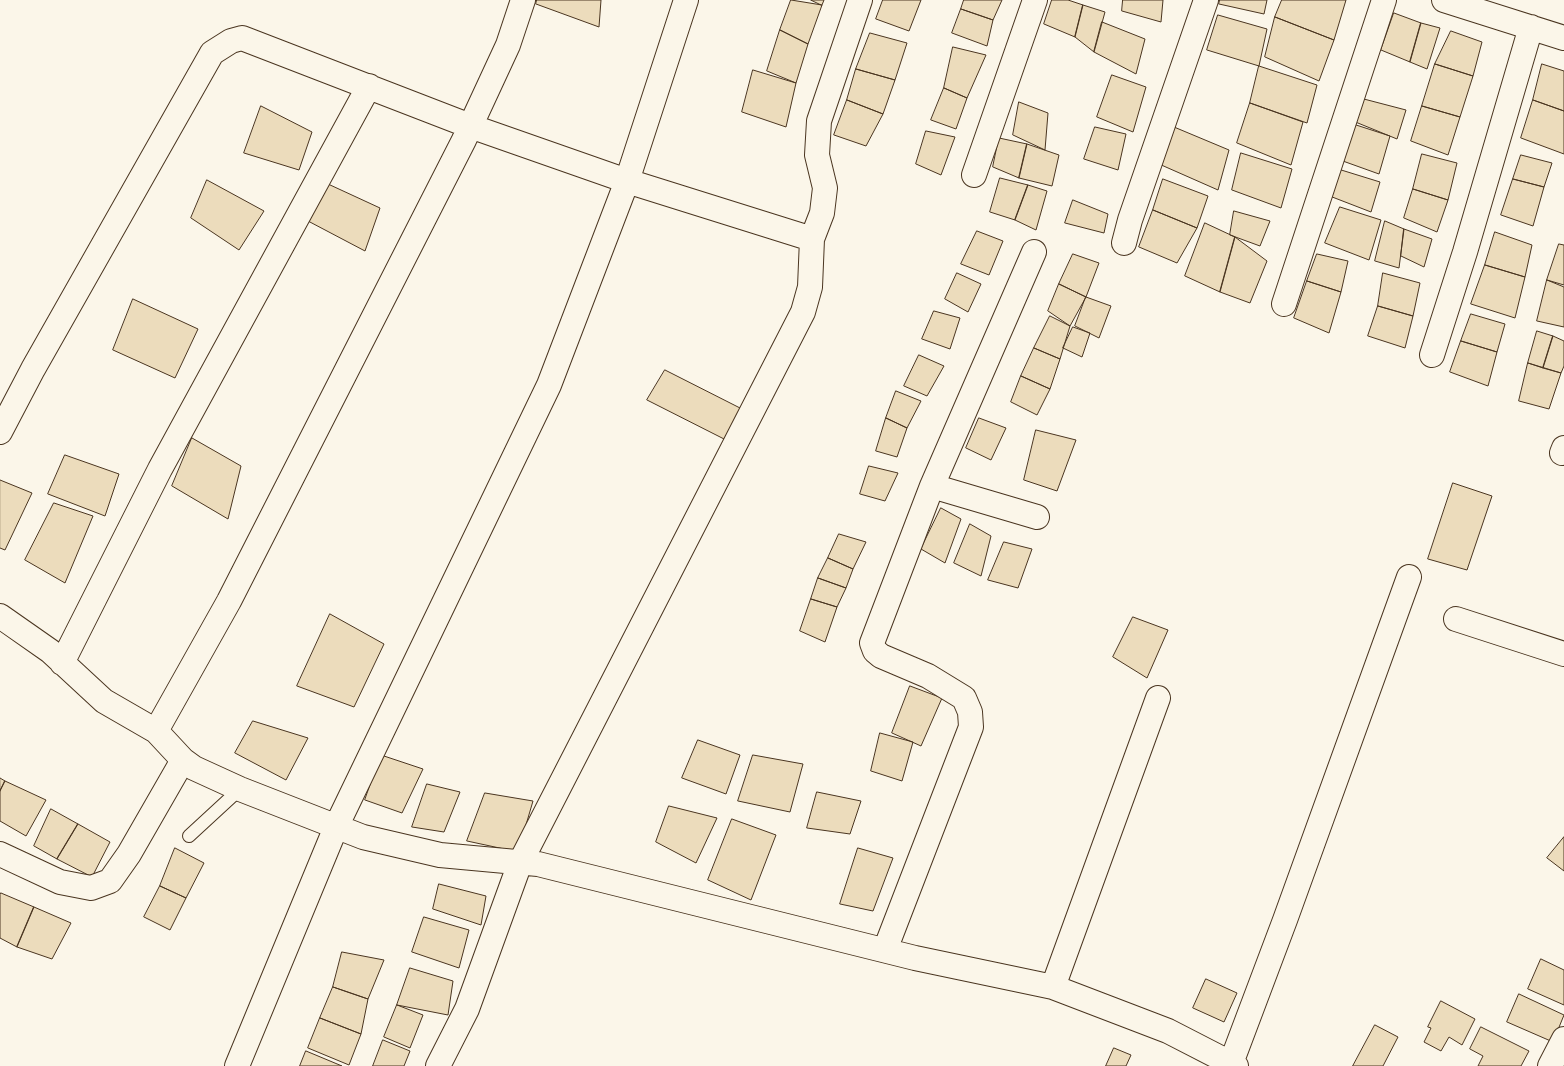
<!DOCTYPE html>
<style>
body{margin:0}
canvas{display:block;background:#fbf6e9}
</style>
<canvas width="1564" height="1066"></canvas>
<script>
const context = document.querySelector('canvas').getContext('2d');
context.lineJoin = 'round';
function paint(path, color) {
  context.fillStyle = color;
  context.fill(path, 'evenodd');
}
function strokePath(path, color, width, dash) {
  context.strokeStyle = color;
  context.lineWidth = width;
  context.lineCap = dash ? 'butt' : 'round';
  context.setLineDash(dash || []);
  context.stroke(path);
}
const building = new Path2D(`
 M537,0H601L599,27L536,4Z
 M791,0L822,5L808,44L780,30Z
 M811,0H824L822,5Z
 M883,0H921L909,31L876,19Z
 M964,0H1002L993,20L961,9Z
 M1052,0H1068L1083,5L1075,37L1044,24Z
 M1123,0H1163L1161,22L1122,11Z
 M1220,0H1267L1264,14L1219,4Z
 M1282,0H1346L1334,40L1275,17Z
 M1083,5L1105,12L1094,52L1075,37Z
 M961,9L993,20L987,46L952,33Z
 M1394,13L1421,23L1410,62L1381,50Z
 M1218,15L1267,29L1259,66L1207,50Z
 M1275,17L1334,40L1319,81L1265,57Z
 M1102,22L1145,39L1136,74L1094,52Z
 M1421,23L1440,28L1427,69L1410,62Z
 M780,30L808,44L796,83L767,71Z
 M1451,31L1482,42L1473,76L1435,64Z
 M870,33L907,43L895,80L856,69Z
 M953,47L986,55L967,98L944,88Z
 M1435,64L1473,76L1460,117L1422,106Z
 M1542,64L1564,71V111L1533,100Z
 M1259,66L1317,85L1307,123L1250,103Z
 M856,69L895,80L883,114L847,100Z
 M753,70L796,83L786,127L742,112Z
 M1112,75L1146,87L1133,132L1097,117Z
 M944,88L967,98L956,129L931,120Z
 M1360,98L1406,110L1397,139L1353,121Z
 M847,100L883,114L866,146L834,135Z
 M1533,100L1564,111V154L1521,138Z
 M1019,102L1048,113L1045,150L1013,135Z
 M1250,103L1303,122L1291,165L1237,143Z
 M261,106L312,132L299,170L244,153Z
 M1422,106L1460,117L1448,155L1411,141Z
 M1350,123L1390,136L1379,174L1340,160Z
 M1095,127L1126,134L1118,170L1084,159Z
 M1174,127L1229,150L1218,190L1159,164Z
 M926,131L955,137L941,175L916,164Z
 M999,138L1027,144L1019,178L993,167Z
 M1027,144L1059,155L1052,186L1019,178Z
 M1241,153L1292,169L1281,208L1232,190Z
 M1422,154L1457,163L1448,200L1413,189Z
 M1521,155L1552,163L1544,187L1513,179Z
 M1338,169L1380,182L1371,212L1327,195Z
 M1000,178L1028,185L1015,220L990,212Z
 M1163,179L1208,196L1197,228L1153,210Z
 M1513,179L1544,187L1533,226L1501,215Z
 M207,180L264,211L239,250L191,218Z
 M328,184L380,208L365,251L308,221Z
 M1028,185L1047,191L1036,230L1015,220Z
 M1413,189L1448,200L1437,232L1404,218Z
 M1073,200L1108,214L1104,233L1065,223Z
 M1340,207L1381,220L1369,260L1325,243Z
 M1153,210L1197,228L1177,263L1139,247Z
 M1234,211L1270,221L1260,246L1230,235Z
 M1385,221L1404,229L1399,268L1375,261Z
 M1205,223L1235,237L1220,292L1185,276Z
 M1404,229L1432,239L1424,267L1401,256Z
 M977,231L1003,241L989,275L961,264Z
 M1495,232L1532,245L1525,277L1485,265Z
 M1235,237L1267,261L1250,303L1220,292Z
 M1559,244L1564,245V285L1547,280Z
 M1073,254L1099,263L1086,297L1059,284Z
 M1317,254L1348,261L1341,292L1307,281Z
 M1485,265L1525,277L1515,318L1471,304Z
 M957,273L981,284L968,312L945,299Z
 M1383,273L1420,283L1413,316L1378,306Z
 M1547,280L1564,287V327L1537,321Z
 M1307,281L1341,292L1329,333L1294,318Z
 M1059,284L1086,297L1070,326L1048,311Z
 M1086,297L1111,306L1099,338L1075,326Z
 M133,299L198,329L175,378L113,350Z
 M1378,306L1413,316L1405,348L1368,336Z
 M934,311L960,318L950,349L922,339Z
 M1471,314L1505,324L1497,352L1461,341Z
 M1050,316L1070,326L1060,359L1034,348Z
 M1073,327L1090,333L1082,357L1063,348Z
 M1537,331L1553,336L1543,368L1528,363Z
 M1553,336L1564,341V366L1561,373L1543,368Z
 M1461,341L1497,352L1488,386L1450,372Z
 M1034,348L1060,359L1050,389L1021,376Z
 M919,355L944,366L927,396L904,386Z
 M1528,363L1561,373L1549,409L1519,401Z
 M665,370L742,409L728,441L647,400Z
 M1021,376L1050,389L1037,415L1011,402Z
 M896,391L921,401L907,428L886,418Z
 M886,418L907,428L897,457L876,451Z
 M979,418L1006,428L991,460L966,448Z
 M1036,430L1076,440L1057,491L1024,480Z
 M192,438L241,466L228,519L172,486Z
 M65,455L119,474L105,516L48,494Z
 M869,466L898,473L885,501L860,494Z
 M0,480L32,493L5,550L0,548Z
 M1453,483L1492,496L1467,570L1428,559Z
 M54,503L93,516L65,583L25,560Z
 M941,508L961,519L945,563L921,549Z
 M970,524L991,536L981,576L954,563Z
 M839,534L866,542L853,569L828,558Z
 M1004,542L1032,549L1018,588L988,580Z
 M828,558L853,569L846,588L818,578Z
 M818,578L846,588L837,607L811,599Z
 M811,599L837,607L825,642L800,631Z
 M330,614L384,644L354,707L297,686Z
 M1133,617L1168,630L1147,678L1113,657Z
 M910,686L942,698L921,746L892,733Z
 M253,721L308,738L286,780L235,753Z
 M880,733L913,742L902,781L871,771Z
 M698,740L740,755L726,794L682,778Z
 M381,755L423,769L402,813L365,800Z
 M753,755L803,764L790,812L738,801Z
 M0,778L5,781L0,791Z
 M5,781L46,800L26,836L0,821V791Z
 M427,784L460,792L444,832L412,827Z
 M817,792L861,801L850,834L807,828Z
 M485,793L533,801L518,852L467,841Z
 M669,806L717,818L696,863L656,842Z
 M51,809L78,824L57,859L34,846Z
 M732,819L776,835L751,900L708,880Z
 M78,824L110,842L92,877L57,859Z
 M1564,837V871L1547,858Z
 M175,848L204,863L186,898L160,886Z
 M858,848L893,858L873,911L840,904Z
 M439,884L486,896L481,925L433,909Z
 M160,886L186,898L170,930L144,917Z
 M1,893L34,907L17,947L0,938V895Z
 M34,907L71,923L52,959L17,947Z
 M424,917L469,930L459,968L412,952Z
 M342,952L384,960L368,999L333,987Z
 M1541,959L1564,970V1005L1528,989Z
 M410,968L453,981L448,1015L397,1005Z
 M1206,979L1237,993L1224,1022L1193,1008Z
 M333,987L368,999L361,1034L320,1018Z
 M1519,994L1564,1015L1553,1042L1507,1022Z
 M1441,1001L1475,1019L1462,1045L1449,1037L1441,1051L1424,1042L1431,1028L1428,1027Z
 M397,1005L423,1015L410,1048L384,1037Z
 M320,1018L361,1034L349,1065L308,1048Z
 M1375,1025L1398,1037L1383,1066H1353Z
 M1481,1027L1529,1051L1521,1066H1478L1483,1056L1470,1049Z
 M383,1040L410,1051L404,1066H373Z
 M1114,1048L1131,1055L1126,1066H1106Z
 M306,1051L342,1066H300Z`);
const lane = new Path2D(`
 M189,836L240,789`);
const street = new Path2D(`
 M1444,0L1564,38
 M974,175L1035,0
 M1124,243L1130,220L1206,0
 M1284,304L1384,0
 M1432,355L1465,252L1531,27
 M0,432L33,369L212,53L231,41L242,38L470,126L627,181L812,239
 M1562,453L1564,448
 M932,486L1037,517
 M0,616L50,651L104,701L156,731L183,760L194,768L240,789L363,837L440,855L538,864L915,958L1053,987L1168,1031L1236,1066
 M1456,619L1564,654
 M62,663L160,469L369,86
 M156,731L229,601L464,140L508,45L523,0
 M0,854L60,882L91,888L110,881L129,854L183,760
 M885,950L971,727L970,712L964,698L928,676L881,656L875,651L872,643L932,486L1034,252
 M1053,987L1158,698
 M237,1066L336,827L549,385L627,181L686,0
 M438,1066L467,1009L520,863L803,312L810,287L812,239L822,213L825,188L817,155L819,121L860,0
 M1230,1066L1285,920L1409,577
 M1550,1066L1564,1039`);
paint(building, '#ecdcbc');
strokePath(building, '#4a3520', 1);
strokePath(lane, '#4a3520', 14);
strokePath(street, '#4a3520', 26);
strokePath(lane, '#fbf6e9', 12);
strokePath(street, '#fbf6e9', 24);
</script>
